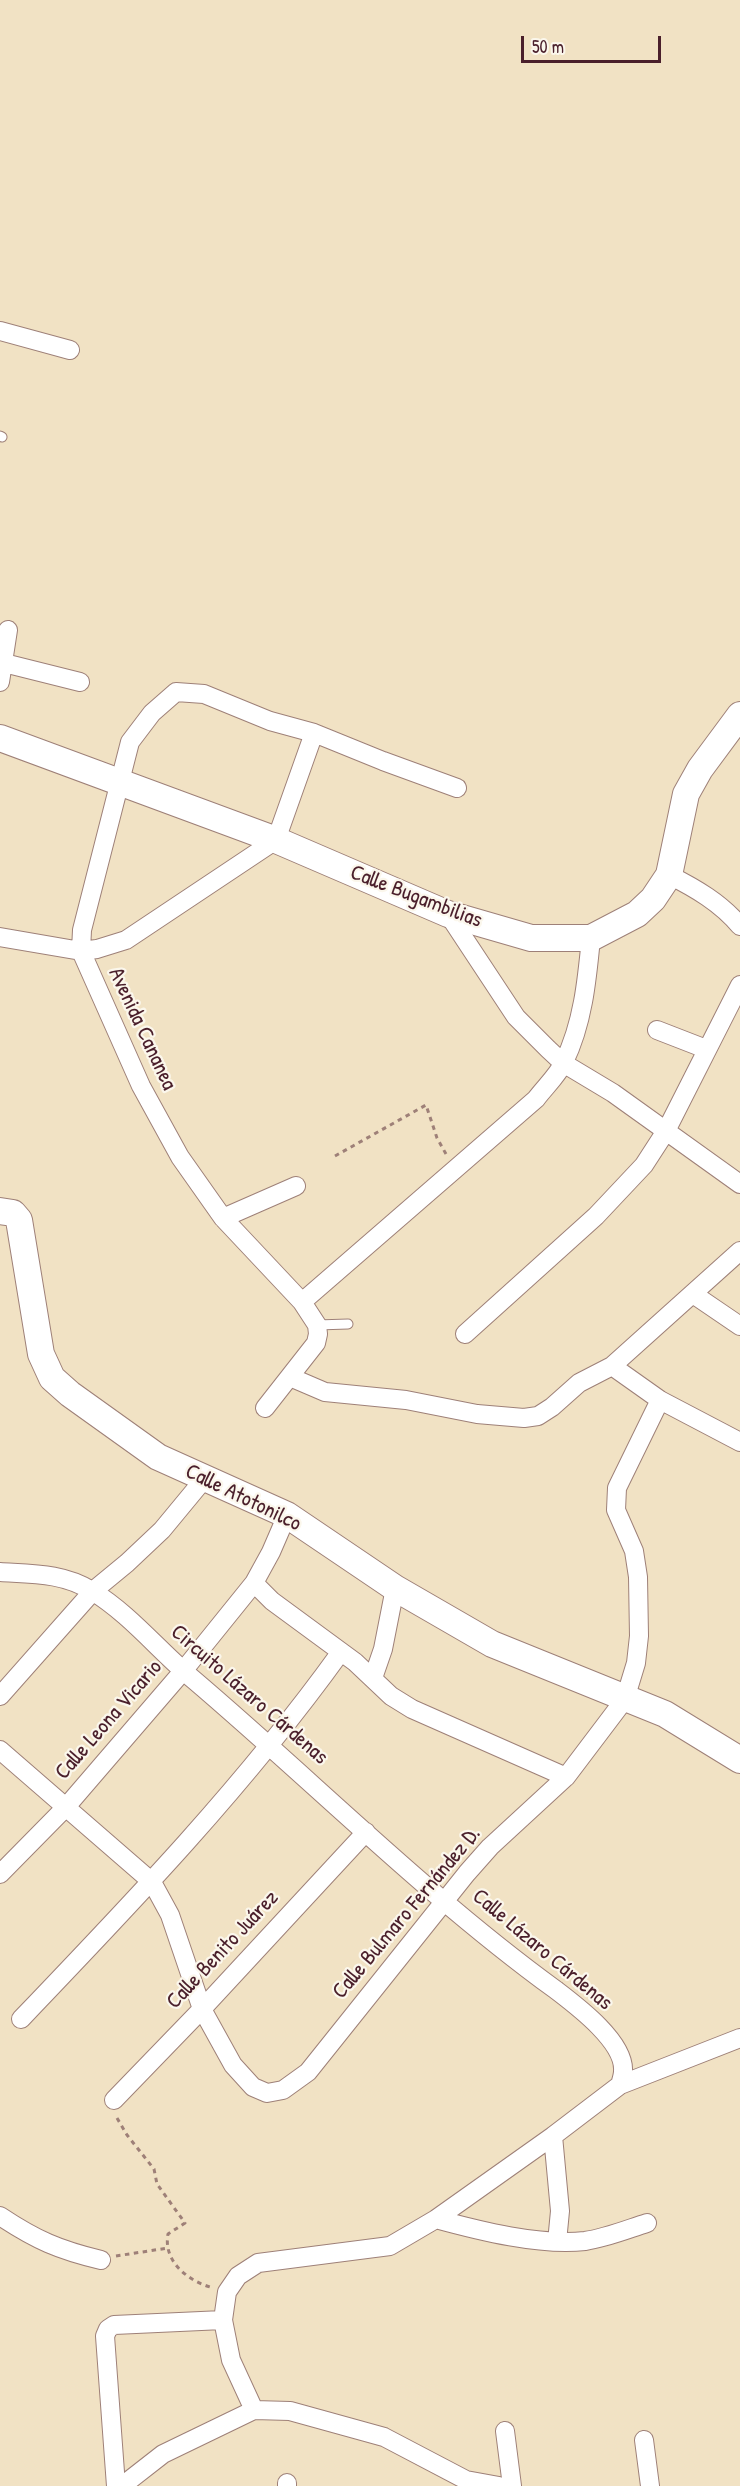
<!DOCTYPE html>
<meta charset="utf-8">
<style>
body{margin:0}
#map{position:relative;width:740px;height:2486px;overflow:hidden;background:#f1e2c4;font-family:"Patrick Hand",sans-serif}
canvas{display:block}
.scale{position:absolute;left:521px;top:36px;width:140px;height:27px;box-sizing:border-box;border:3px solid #4a1f2b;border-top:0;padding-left:8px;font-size:18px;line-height:21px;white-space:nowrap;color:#4a1f2b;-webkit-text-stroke:4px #fbf7ec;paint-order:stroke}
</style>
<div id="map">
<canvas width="740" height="2486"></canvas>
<div class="scale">50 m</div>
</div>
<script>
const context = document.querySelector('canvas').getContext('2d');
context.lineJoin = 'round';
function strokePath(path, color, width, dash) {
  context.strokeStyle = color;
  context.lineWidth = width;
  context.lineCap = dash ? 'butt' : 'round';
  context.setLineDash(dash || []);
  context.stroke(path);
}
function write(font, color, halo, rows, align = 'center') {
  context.font = font + ' "Patrick Hand",sans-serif';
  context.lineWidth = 4.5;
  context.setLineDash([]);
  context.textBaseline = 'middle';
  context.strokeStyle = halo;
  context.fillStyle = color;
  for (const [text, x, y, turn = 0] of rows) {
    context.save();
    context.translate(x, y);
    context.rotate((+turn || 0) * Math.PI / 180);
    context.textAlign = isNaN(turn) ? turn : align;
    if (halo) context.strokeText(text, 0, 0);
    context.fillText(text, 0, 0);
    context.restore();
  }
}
const path = new Path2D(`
 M335,1156L426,1105L437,1138L446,1154
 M117,2118L127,2135L154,2169L157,2184L185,2223L168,2234C163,2261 187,2280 210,2287
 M116,2256L168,2248`);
const lane = new Path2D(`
 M0,436L2,437
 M317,1325L348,1324`);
const street = new Path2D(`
 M0,331L70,350
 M4,663L80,682
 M0,682L8,630
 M669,875C695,888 721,903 740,926
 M448,914L516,1017L548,1049L563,1063L613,1093L740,1184
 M0,937L81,951L97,949L126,940L276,840L314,733
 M657,1030L706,1049
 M223,1218L296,1186
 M693,1294L740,1326
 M302,1302L536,1099C545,1087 558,1075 564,1062C583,1023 587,980 591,938
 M465,1334L596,1216L644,1165L666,1131L740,985
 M612,1366L660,1400L740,1442
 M290,1377L325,1392L406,1400L477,1414L524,1418L538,1416L552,1407L579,1383L612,1366L740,1251
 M265,1408L316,1343L318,1334L317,1325L302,1302L223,1218L180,1157L141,1086L81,951L82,930L130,742L152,713L176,692L204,694L270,721L314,733L383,761L457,788
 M0,1572C32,1574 64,1573 92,1591C130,1614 160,1652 194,1680C315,1783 428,1897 556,1990C577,2006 625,2042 623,2071C623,2076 621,2081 620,2085
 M254,1583L272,1601L355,1662L391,1696L412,1709L566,1777
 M373,1678L383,1649L395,1588
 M0,1696L93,1591L127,1563L162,1530L205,1478
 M0,1750L152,1882L170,1915L202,2009L233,2065L253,2087L267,2093L283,2090L308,2072L467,1873L490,1847L566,1777L625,1699L636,1663L639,1636L638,1577L634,1551L616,1510L617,1488L660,1400
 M0,1874L66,1807L183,1671L254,1583L271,1552L287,1515
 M21,2019C133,1902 245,1785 340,1653
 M114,2100L202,2009L366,1832
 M553,2136L560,2211L557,2242
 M0,2216C36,2240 59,2250 101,2260
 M436,2219C480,2231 540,2246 585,2241C606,2238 628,2229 647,2223
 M254,2410L231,2360L223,2320L227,2292L238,2276L258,2263L390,2246L436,2219L553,2136L620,2085L740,2038
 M505,2431L512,2486
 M644,2440L650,2486
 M287,2483V2486
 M116,2486L105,2336L108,2329L114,2325L223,2320
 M122,2486L163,2454L254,2410L290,2411L384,2437L466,2480L499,2486`);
const secondary = new Path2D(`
 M0,738L276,840L448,914L531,938H591L637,914L653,899L669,875L686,794L700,769L740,715
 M0,1211L13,1213L19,1220L41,1354L52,1378L70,1394L158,1457L287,1515L395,1588L492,1644L665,1714L740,1760`);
const streetNames = [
 ["Calle Bugambilias",416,897,21],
 ["Avenida Cananea",142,1029,65],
 ["Calle Atotonilco",243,1498,26],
 ["Circuito Lázaro Cárdenas",249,1695,41],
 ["Calle Leona Vicario",109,1720,-49],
 ["Calle Bulmaro Fernández D.",407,1913,-50],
 ["Calle Benito Juárez",223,1950,-47],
 ["Calle Lázaro Cárdenas",542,1950,40]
];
strokePath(lane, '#9e8078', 11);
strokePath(street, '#9e8078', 20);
strokePath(secondary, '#9e8078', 28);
strokePath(path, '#9e8078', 3, [4.5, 4.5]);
strokePath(lane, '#fff', 9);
strokePath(street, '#fff', 18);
strokePath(secondary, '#fff', 26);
write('22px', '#4a1f2b', '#fbf7ec', streetNames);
</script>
